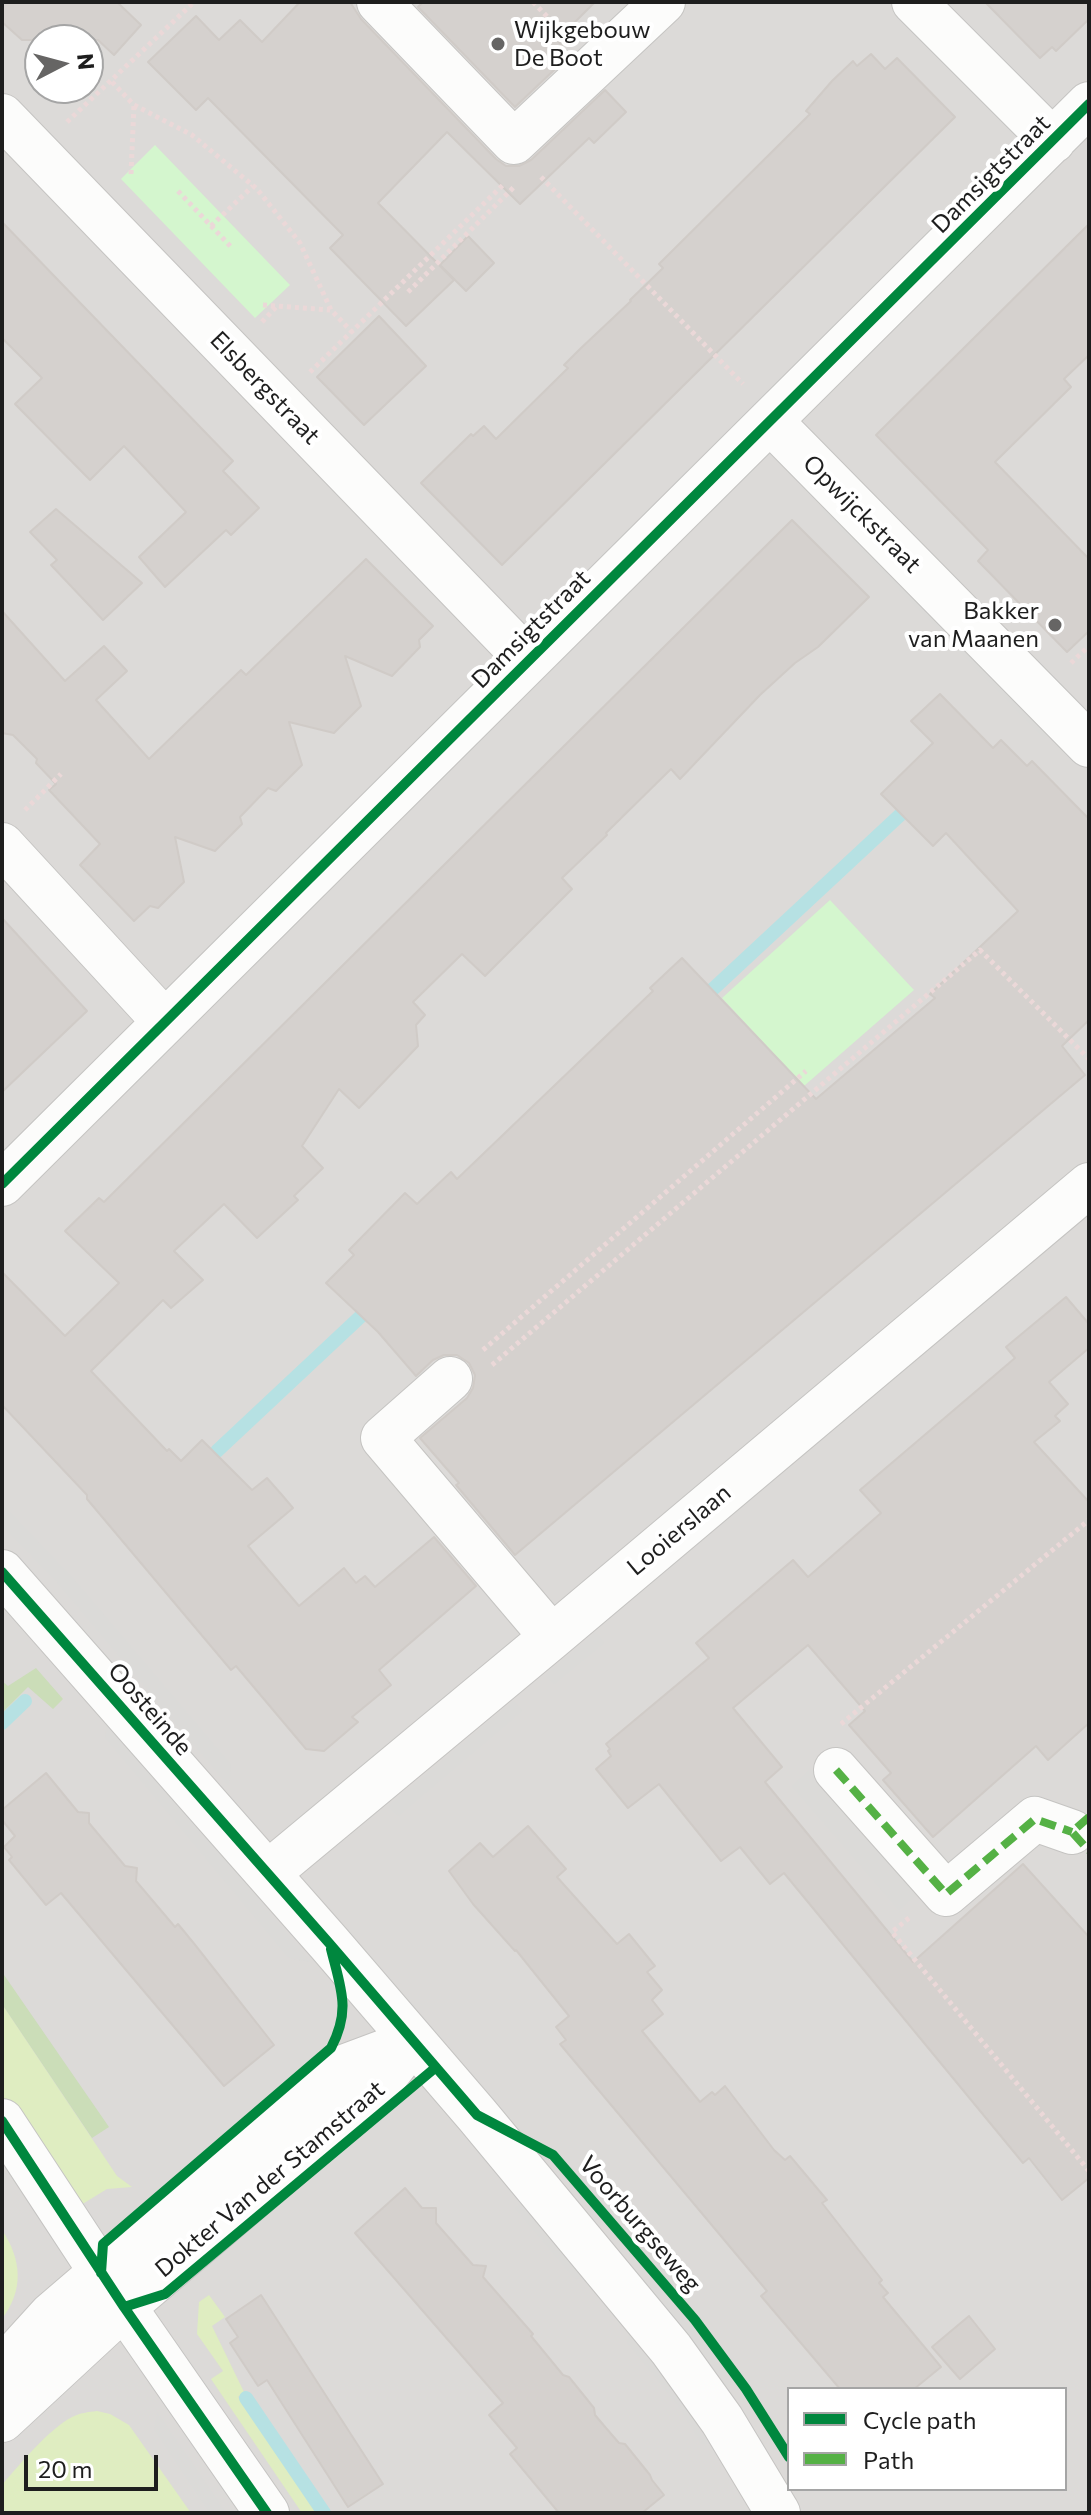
<!DOCTYPE html>
<style>
body{margin:0}
#map{position:relative;width:1091px;height:2515px;overflow:hidden;background:#edeae6;font-family:Commissioner,sans-serif}
canvas{display:block}
.frame{position:absolute;inset:0;border:4px solid #1e1e1e;pointer-events:none}
.legend{position:absolute;left:787px;top:2387px;width:280px;height:104px;box-sizing:border-box;background:#fff;border:2px solid #a5a5a5;margin:0;padding:10px 14px;list-style:none;font-size:24px;color:#1e1e1e}
.legend li{display:flex;align-items:center;gap:16px;height:40px}
.legend b{width:40px;border:2px solid #a5a5a5}
.north{position:absolute;left:24px;top:24px;width:80px;height:80px;box-sizing:border-box;background:#fff;border:2px solid #a5a5a5;border-radius:50%;rotate:84deg;font-size:22px;font-weight:700;line-height:32px;text-align:center;color:#1e1e1e}
.north::after{content:'';display:block;margin:auto;width:28px;height:36px;background:#666564;clip-path:polygon(50% 0,100% 100%,50% 72%,0 100%)}
.scale{position:absolute;left:24px;top:2455px;width:134px;height:36px;box-sizing:border-box;border:4px solid #1e1e1e;border-top:0;padding-left:10px;font-size:24px;line-height:28px;white-space:nowrap;color:#1e1e1e;-webkit-text-stroke:6px #fff;paint-order:stroke}
</style>
<div id="map">
<canvas width="1091" height="2515"></canvas>
<div class="frame"></div>
<ul class="legend">
<li><b style="height:10px;background:#00873e"></b>Cycle path</li>
<li><b style="height:10px;background:#55b145"></b>Path</li>
</ul>
<div class="north">N</div>
<div class="scale">20 m</div>
</div>
<script>
const context = document.querySelector('canvas').getContext('2d');
context.lineJoin = 'round';
function paint(path, color) {
  context.fillStyle = color;
  context.fill(path, 'evenodd');
}
function strokePath(path, color, width, dash) {
  context.strokeStyle = color;
  context.lineWidth = width;
  context.lineCap = dash ? 'butt' : 'round';
  context.setLineDash(dash || []);
  context.stroke(path);
}
function write(font, color, halo, rows, align = 'center') {
  context.font = font + ' Commissioner,sans-serif';
  context.lineWidth = 8;
  context.setLineDash([]);
  context.textBaseline = 'middle';
  context.strokeStyle = halo;
  context.fillStyle = color;
  for (const [text, x, y, turn = 0] of rows) {
    context.save();
    context.translate(x, y);
    context.rotate((+turn || 0) * Math.PI / 180);
    context.textAlign = isNaN(turn) ? turn : align;
    if (halo) context.strokeText(text, 0, 0);
    context.fillText(text, 0, 0);
    context.restore();
  }
}
const residential = new Path2D(`
 M2,2H1089V2513H2ZM40,40H88V88H40ZM789,2389H1065V2489H789Z`);
const religious = new Path2D(`
 M829,501L1053,730L1045,739L821,509Z
 M2,1504L76,1582L231,1765L229,1786L57,1582L2,1525Z
 M596,1633L604,1643L554,1684L546,1675Z
 M514,1701L522,1711L398,1816L389,1806Z
 M108,1717L310,1962L289,1958L105,1737Z
 M811,1769L918,1893L899,1910L792,1786Z
 M529,2198L594,2276L575,2279L515,2208Z
 M657,2287L732,2380L723,2401L638,2291Z
 M633,2324L721,2444H702L678,2405L627,2342Z
 M157,2412L226,2513H210L154,2429Z`);
const grass = new Path2D(`
 M2,2004L117,2176L132,2187L107,2189L76,2208L2,2099Z
 M2,2230C22,2260 24,2290 2,2319Z
 M209,2295L225,2317L212,2326L244,2392L238,2397L317,2513H302L211,2379L223,2371L197,2334L199,2302Z
 M97,2411L110,2414L129,2425L191,2513H2V2485C19,2465 49,2429 72,2417C80,2413 88,2412 97,2411Z`);
const forest = new Path2D(`
 M36,1668L63,1699L53,1709L28,1687L2,1713V1681L8,1686Z
 M2,1972L109,2127L92,2138L2,2004Z`);
const park = new Path2D(`
 M155,145L290,285L255,318L121,179Z
 M830,900L914,990L804,1086L722,998Z`);
const stream = new Path2D(`
 M698,1003L914,802
 M217,1451L375,1303
 M2,1723L25,1701
 M246,2398L324,2513`);
const building = new Path2D(`
 M2,2H117L141,25L114,55L98,40H22L2,22Z
 M300,2H350L361,19L496,159L506,166H519L531,160L605,90L626,112L594,143L589,138L520,204L447,132L378,203L454,280L406,326L330,248L343,235L208,98L196,110L148,62L196,16L219,40L240,20L262,42Z
 M423,2H595L557,40L570,55L515,107L418,7Z
 M985,2H1089V19L1056,51L1052,47L1040,58Z
 M871,54L885,69L897,58L955,117L502,565L421,483L471,434L473,436L484,426L496,439L568,368L564,365L580,349L631,301L630,300L663,268L659,264L810,114L806,111L832,81L853,61L857,66Z
 M2,222L233,461L223,471L259,508L231,535L226,530L165,587L139,557L186,512L124,446L90,480L15,404L42,378L2,338Z
 M1089,224V355L1064,379L1071,387L995,462L1089,559V631L1067,652L978,561L988,550L876,435Z
 M468,236L494,263L466,291L440,265Z
 M379,316L426,366L364,425L317,377Z
 M56,509L142,583L103,620L51,565L57,560L30,532Z
 M792,520L869,597L818,647L795,663L760,695L680,779L671,769L606,833L607,835L562,878L572,889L485,976L462,954L413,1002L425,1015L416,1025L418,1046L359,1108L339,1089L302,1146L323,1168L294,1196L298,1200L257,1238L224,1204L174,1251L203,1280L171,1308L163,1300L91,1371L167,1451L169,1449L181,1461L202,1440L252,1490L267,1478L282,1495L293,1508L248,1546L299,1606L344,1568L356,1583L365,1576L375,1587L434,1537L476,1586L379,1670L391,1685L352,1717L358,1722L324,1751L306,1749L236,1666L231,1670L87,1499V1495L2,1405V1272L65,1336L119,1283L65,1231L99,1198L104,1202Z
 M366,559L433,626L419,640L420,647L392,676L345,656L361,706L334,733L289,722L302,765L276,791L268,788L240,817L242,824L215,851L175,837L184,882L158,908L150,906L134,921L80,865L100,844L49,790L56,784L36,763L37,759L13,735L2,733V611L65,681L104,646L127,671L96,700L149,759L241,670L246,675Z
 M940,694L993,748L1001,740L1027,766L1032,761L1089,819V1020L1062,1046L1085,1075L515,1555L456,1485L459,1483L420,1438L467,1398L473,1388L475,1375L469,1363L457,1355H444L433,1360L416,1376L378,1332L326,1283L354,1255L349,1250L405,1193L417,1204L451,1172L457,1179L653,991L650,988L682,958L816,1099L935,998L930,994L1018,911L946,833L933,846L881,794L933,743L911,721Z
 M2,918L87,1011L2,1092Z
 M1066,1297L1089,1324V1348L1049,1382L1068,1404L1055,1416L1060,1421L1034,1442L1089,1502V1723L1048,1760L1036,1746L933,1837L883,1780L891,1773L849,1725L865,1711L808,1645L733,1708L782,1767L765,1782L913,1962L1023,1864L1089,1937V2178L1062,2200L1029,2158L1023,2163L784,1873L770,1884L740,1847L721,1861L659,1784L628,1808L596,1769L611,1756L608,1751L610,1749L606,1744L709,1658L696,1643L793,1560L808,1577L881,1513L860,1490L1015,1358L1006,1347Z
 M46,1773L78,1812L89,1813V1823L125,1866L137,1868L136,1881L175,1927L178,1924L196,1946L274,2045L224,2086L61,1893L46,1905L9,1860L12,1857L4,1847L15,1836L2,1820V1810Z
 M528,1826L566,1869L557,1877L617,1944L629,1934L655,1966L647,1972L662,1990L652,2000L663,2014L642,2031L700,2102L712,2092L715,2095L725,2086L774,2150L785,2160L790,2156L827,2200L822,2203L882,2280L879,2283L888,2293L883,2297L941,2367L914,2389H840L761,2296L767,2291L560,2044L566,2040L556,2027L569,2016L516,1950L515,1951L473,1904L449,1871L480,1843L493,1857Z
 M405,2188L422,2208H436V2223L473,2265L486,2266L483,2277L533,2334L531,2336L563,2375L569,2377L594,2408L595,2415L606,2428L619,2443L625,2444L650,2475L652,2480L664,2495L642,2513H559L510,2454L517,2448L489,2415L503,2403L355,2233Z
 M261,2295L383,2484L348,2507L267,2380L258,2386L230,2343L238,2337L226,2319Z
 M969,2316L995,2349L960,2379L932,2347Z`);
const path = new Path2D(`
 M533,2L564,34
 M112,82L134,105L192,135L257,189L300,243L331,310L352,332
 M67,122L194,2
 M131,174L134,105
 M541,177L743,384
 M178,191L233,249
 M211,226L253,186
 M408,292L514,187
 M263,305L330,310
 M262,322L277,306
 M310,372L504,184
 M1071,663L1089,646
 M25,810L61,774
 M483,1350L806,1071
 M492,1365L980,950L1089,1059
 M841,1724L1089,1520
 M909,1918L892,1932L1089,2171`);
const minor = new Path2D(`
 M379,2L514,142L663,2
 M914,2L1053,141
 M2,116L528,660
 M770,421L1089,745
 M2,845L165,1022
 M2,1184L1089,104
 M450,1379L383,1438L552,1637
 M2,1572L329,1943L477,2115L671,2349L722,2420L778,2513
 M836,1770L946,1894L1035,1819L1072,1832
 M268,1873L552,1637L1089,1185
 M2,2121L124,2307L267,2513
 M2,2369L51,2315L338,2069L413,2041
 M2,2420L124,2307L366,2101L413,2041`);
const quiet = new Path2D(`
 M836,1770L946,1894L1035,1819L1072,1832
 M1089,1817L1072,1832L1089,1851`);
const cycleway = new Path2D(`
 M2,1184L1089,104
 M2,1572L329,1943L477,2115L553,2155L695,2320L746,2389L789,2457
 M2,2121L124,2307L267,2513
 M101,2273L103,2244L331,2048C351,2010 341,1989 331,1949
 M124,2307L165,2294L435,2068`);
const markers = [
 [498,44,8,"#666564"],
 [1055,625,8,"#666564"]
];
const poiNames = [
 ["Wijkgebouw",514,30],
 ["De Boot",514,58],
 ["Bakker",1039,611,"right"],
 ["van Maanen",1039,639,"right"]
];
const streetNames = [
 ["Damsigtstraat",991,174,-45],
 ["Elsbergstraat",265,388,46],
 ["Opwijckstraat",862,514,45],
 ["Damsigtstraat",531,629,-45],
 ["Looierslaan",679,1530,-40],
 ["Oosteinde",150,1709,49],
 ["Dokter Van der Stamstraat",270,2179,-40],
 ["Voorburgseweg",640,2224,49]
];
paint(residential, '#dcdad8');
paint(religious, '#dbdad8');
paint(grass, '#dfedc1');
paint(forest, '#cbddb8');
paint(park, '#d4f6ce');
strokePath(stream, '#b6e1e3', 14);
paint(building, '#d5d1ce');
strokePath(building, '#d0cbc7', 2);
strokePath(minor, '#c5c4c2', 46);
strokePath(path, '#ebd8d8', 5, [4, 4]);
strokePath(minor, '#fcfcfb', 44);
strokePath(quiet, '#55b145', 8, [16, 8]);
strokePath(cycleway, '#00873e', 10);
for (const [x, y, r, color] of markers) {
  const dot = new Path2D();
  dot.arc(x, y, r, 0, 2 * Math.PI);
  context.fillStyle = color;
  context.fill(dot);
  strokePath(dot, '#fff', 3);
}
write('24px', '#1e1e1e', '#fff', poiNames, 'left');
write('24px', '#1e1e1e', '#fff', streetNames);
</script>
